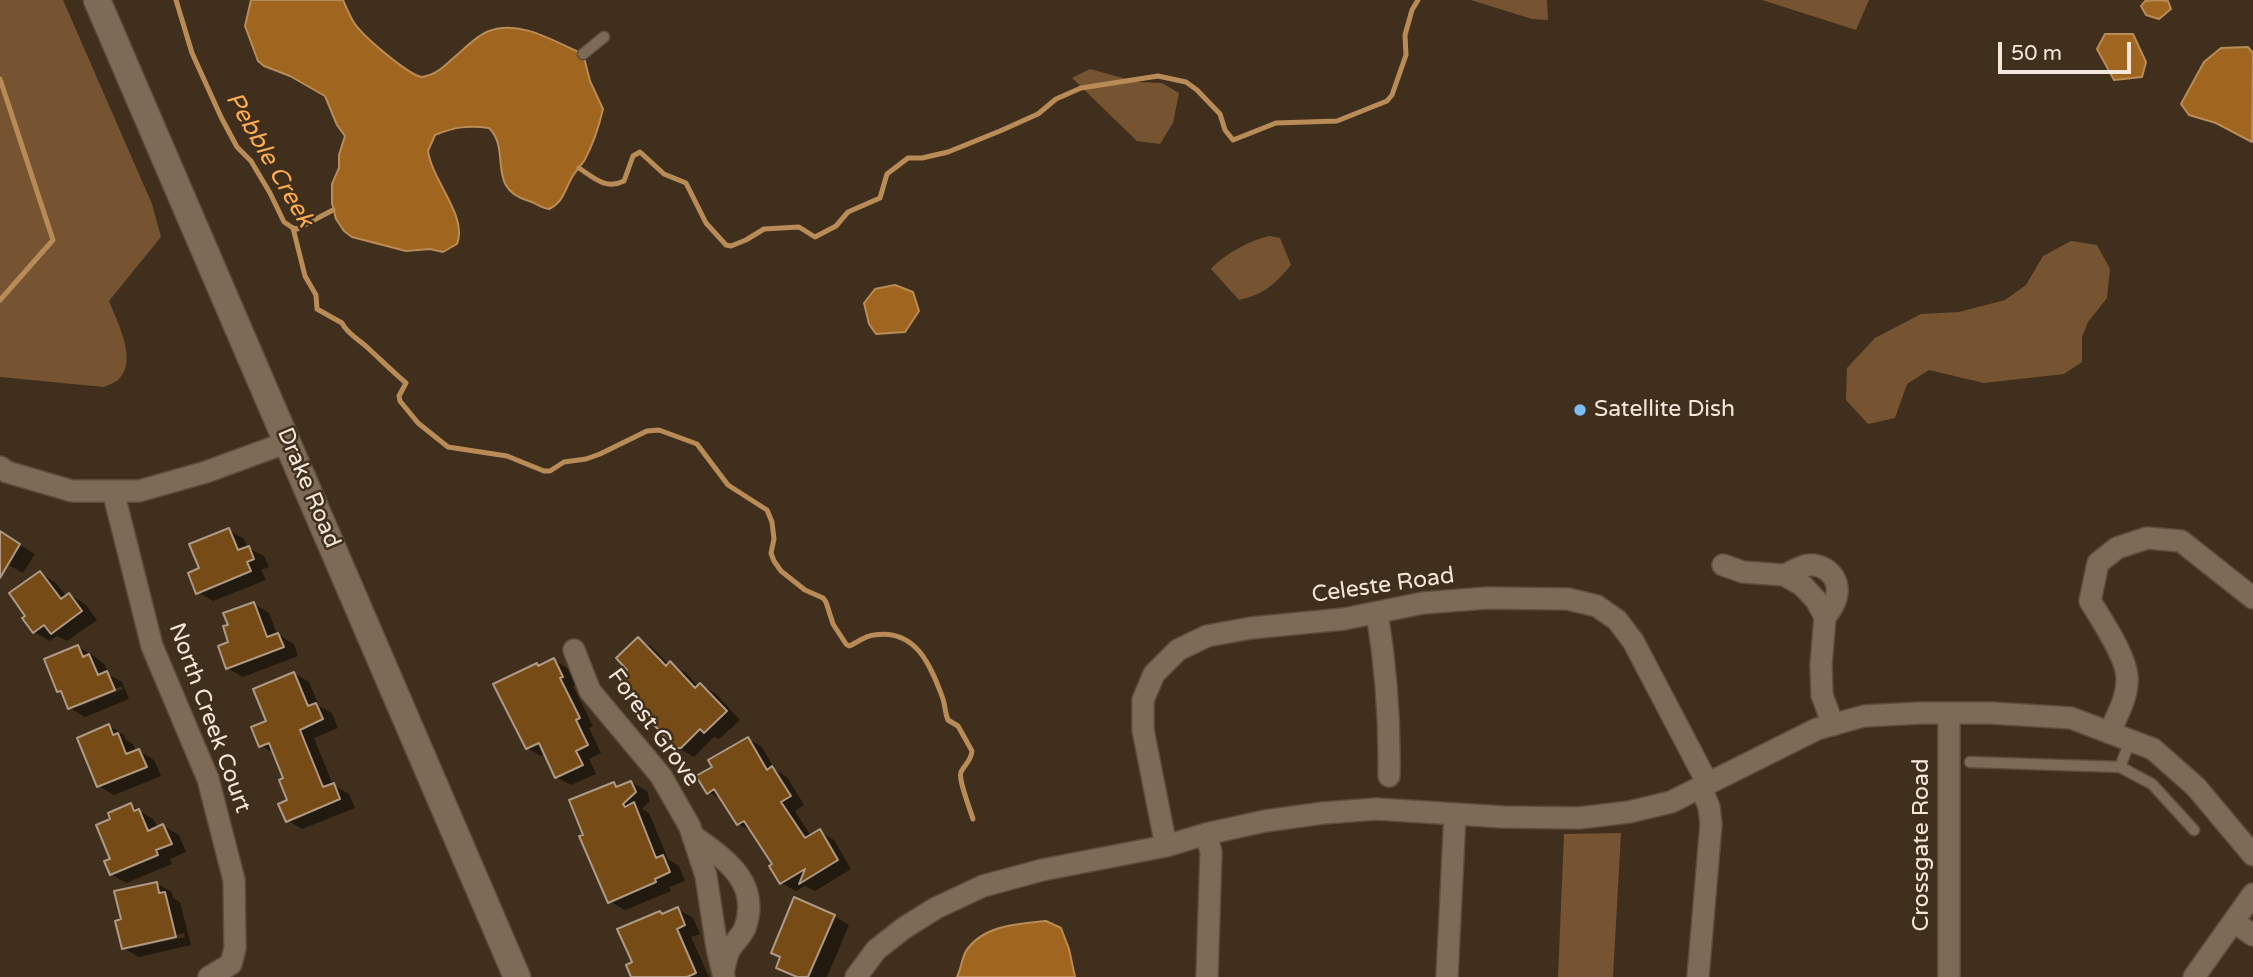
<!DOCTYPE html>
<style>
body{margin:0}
#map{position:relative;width:2253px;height:977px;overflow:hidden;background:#402f1d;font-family:"Varela Round",sans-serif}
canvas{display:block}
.scale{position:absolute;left:1998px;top:42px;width:133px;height:32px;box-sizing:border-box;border:4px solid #f4e8dd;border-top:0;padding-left:9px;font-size:21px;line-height:24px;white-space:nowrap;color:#f4e8dd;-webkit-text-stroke:5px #402f1d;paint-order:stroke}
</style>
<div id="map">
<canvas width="2253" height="977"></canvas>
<div class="scale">50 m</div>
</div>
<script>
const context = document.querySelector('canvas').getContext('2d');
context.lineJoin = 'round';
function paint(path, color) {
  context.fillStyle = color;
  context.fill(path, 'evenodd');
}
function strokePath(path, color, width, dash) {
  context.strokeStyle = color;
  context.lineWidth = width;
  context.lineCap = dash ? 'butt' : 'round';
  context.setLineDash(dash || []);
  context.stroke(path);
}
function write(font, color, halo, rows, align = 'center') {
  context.font = font + ' "Varela Round",sans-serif';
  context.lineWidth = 5;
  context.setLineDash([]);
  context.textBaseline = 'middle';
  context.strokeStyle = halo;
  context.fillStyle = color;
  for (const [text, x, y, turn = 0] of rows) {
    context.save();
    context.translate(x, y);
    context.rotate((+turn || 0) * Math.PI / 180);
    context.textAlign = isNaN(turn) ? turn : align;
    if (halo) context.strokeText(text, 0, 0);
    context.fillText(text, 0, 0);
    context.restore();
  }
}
const green = new Path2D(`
 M0,0H63L152,204L161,237L109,301C117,322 138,359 119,379C115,383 108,385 104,387L0,377Z
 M1471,0H1547L1548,20L1532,19Z
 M1762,0H1869L1856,30Z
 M1090,69L1137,82L1162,83L1179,93L1173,123L1160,144L1137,141L1072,78Z
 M1270,236L1280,238L1291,265C1274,285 1265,294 1239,300L1211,269C1223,255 1252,239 1270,236Z
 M2071,241L2097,245L2110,269L2107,298L2088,322L2082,337V362L2064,374L1984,383L1929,370L1907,384L1895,418L1868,424L1846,400L1847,368L1875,338L1921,314L1959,312L2005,300L2026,285L2043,256Z
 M1621,833L1613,977H1558L1564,834Z`);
const water = new Path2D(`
 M251,0H343C346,7 349,14 353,21C360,34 408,75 422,77C439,74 445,65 458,54C467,46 478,35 489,31C520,19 555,42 583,54L590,81L603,109C599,126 593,145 584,161C580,167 574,173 571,179C564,192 563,202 549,209C541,208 536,203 529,201C485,189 512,150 489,128C469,125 454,127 435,135L428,151C432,181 468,216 457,244L443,252L430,249L406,251L352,237L344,231L336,219L332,203V184L339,168V155L345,136L337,125L325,96L290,76L264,66L258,61L245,26Z
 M2156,0L2168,1L2171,9L2159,19L2146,15L2141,6L2145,1Z
 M2105,34H2133L2146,62L2142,77L2114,80L2097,49Z
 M2248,47L2253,53L2252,142L2216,123L2189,115L2181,104L2204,62L2221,48Z
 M895,285L913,292L919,311L905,332L876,334L869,324L864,303L875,289Z
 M1046,921L1061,928L1069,949L1075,977H957C961,969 962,958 966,951C983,925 1018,924 1046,921Z`);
const shadow = new Path2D(`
 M229,530L244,539L248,548L264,556L269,567L261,570L266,580L213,601L198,592L201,569Z
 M0,533L35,554L23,573L9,565L0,578Z
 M40,573L55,582L67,597L70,595L85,604L97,620L67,641L57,636L50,641L34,632L24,619Z
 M254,604L269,613L277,634L294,644L298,656L243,677L227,668L231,643L230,626Z
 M638,639L652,647L669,665L685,672L699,687L701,685L715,693L740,720L719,739L714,737L694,757L680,749L643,711L647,707L630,670Z
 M78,647L94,656L105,665L108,674L122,682L129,699L85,717L70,708L64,694L59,691ZM122,686L123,689L78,707V703Z
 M554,660L568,669L576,685L573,686L593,726L589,728L601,753L589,759L596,774L571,785L556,777L546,754L541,756L527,748L537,665L540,667Z
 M294,673L309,682L319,706L332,713L338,728L314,738L333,785L349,794L355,808L302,829L287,820L289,801L286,779L275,754L261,745L269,722Z
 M109,726L124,735L126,740L133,744L136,752L139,751L154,760L161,776L114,795L99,786Z
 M748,739L762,747L775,770L787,777L804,805L795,811L811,836L820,832L834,840L851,869L815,891L805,886L796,891L781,883L774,865L753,832L738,824L724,801L709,792L714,767Z
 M631,782L647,791L650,801L642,809L649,813L668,859L679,866L685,881L669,887L671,891L625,910L609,901L613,784L619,787Z
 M131,805L154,820L158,829L163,826L179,835L186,852L170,859L172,864L126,883L111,874L112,819Z
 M156,883L172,892L173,898L180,902L191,945L139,957L123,948V921ZM184,933L185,937L134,948V945Z
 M678,909L693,918L700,934L691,937L709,977H633L634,963L660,913L664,915Z
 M834,916L849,925L827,977H796L778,967Z`);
const stream = new Path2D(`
 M176,0L192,53L221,117L237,147L251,161L270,193L284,222L293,228L305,276L316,295L317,309L342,323C347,334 360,340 369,349C383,362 392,371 406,383L399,396L400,401L418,423L448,447L507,456L544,471H550L564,462L586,459L600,454L647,431L659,430L697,444L728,485L767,510L772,522L774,539L771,553L774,561L781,571L805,590L823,598L826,602L833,624L846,644L849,646C857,643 864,636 874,635C916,628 931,666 943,699C945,705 945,713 948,720L958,726L972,751C971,761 965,764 961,772C958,779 970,809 973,819
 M0,79L53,240L0,300
 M579,168C594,178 606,190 624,181L633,156L640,152L664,174L686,183L706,223L726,245L731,246L746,240L764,229L799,227L815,237L836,226L848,212L880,198L887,174L908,158H922L948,152L1000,131L1038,114L1056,99L1081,88L1158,76L1186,82L1197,90L1220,114L1225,130L1233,140L1276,123L1337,121L1387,101L1392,95L1406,55L1405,35L1412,10L1418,0
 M293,228L297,229L333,210`);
const building = new Path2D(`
 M229,528L238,550L249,546L254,559L247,562L251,571L196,594L188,573L199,568L189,544Z
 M0,531L20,544L0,578Z
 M40,571L61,599L69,593L82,611L51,634L44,625L33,633L22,618L25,616L9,593Z
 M254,602L267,637L278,633L284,647L226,669L218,646L228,642L223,626L228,625L223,613Z
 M638,637L666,666L670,661L695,688L700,683L727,711L704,733L700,729L681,748H676L653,724L640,710L644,707L618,679L627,670L616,658Z
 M78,645L83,657L89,654L98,675L107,671L115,690L68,709L61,691L57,692L44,659Z
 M554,658L563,677L560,678L580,718L576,720L588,745L576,751L583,765L555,778L539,743L526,749L493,684L537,663L538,666Z
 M294,672L308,706L316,703L323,719L300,730L323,787L334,783L340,799L286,822L278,804L287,800L279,780L283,778L269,743L259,747L251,727L266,721L253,689Z
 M109,724L113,735L118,733L126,754L139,749L147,767L97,787L77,738Z
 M748,737L767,770L772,766L791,796L781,802L805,838L820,829L838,860L799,884L805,869L780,884L769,866L772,864L744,821L737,825L714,789L707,794L696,776L712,767L708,760Z
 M631,781L636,792L623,804L625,807L634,802L656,858L663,855L670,872L655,879L656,882L608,903L579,836L583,835L569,800L614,782L616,787Z
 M131,803L134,811L139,809L148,831L163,824L172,844L156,850L158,855L110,875L104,861L110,859L96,825L110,819L108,813Z
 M157,882L159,893L165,892L176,937L122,949L115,921L121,919L114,891Z
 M794,897L835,915L808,977H797L776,968L780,957L771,953Z
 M678,907L685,925L677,929L696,973L687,977H631L626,965L632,962L617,929L660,911L662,914Z`);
const service = new Path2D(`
 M583,54L604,37
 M1970,762L2120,767L2130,741
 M2120,767L2152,784L2194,830`);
const minor = new Path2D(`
 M0,467L7,472L72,491H139L206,472L288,442
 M113,491L152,646L208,779L234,880L235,948L231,964L209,977
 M1723,565L1743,572L1784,575L1802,585L1816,600L1825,617L1821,665L1822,695L1833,725
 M1784,575C1790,573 1797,568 1804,566C1824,561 1842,578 1836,598C1834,605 1830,611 1825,617
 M1377,613C1386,667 1390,720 1389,776
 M574,650L590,691L661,776L690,827L706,876L717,948L724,977
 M2110,733C2116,716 2127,699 2127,681C2129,660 2101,619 2090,601L2098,563L2117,548L2147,538L2181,541L2253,598
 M1206,834L1211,852L1207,977
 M693,836C725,859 761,882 745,928C741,937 733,943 729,951C726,957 725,966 723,972
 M1166,846L1143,730V700L1154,674L1178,650L1207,636L1251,628L1344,619L1423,603L1487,598L1568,599L1597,606L1617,620L1633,641L1708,784
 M2234,922L2253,935
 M856,977L876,950L904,928L936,908L983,886L1042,870L1166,846L1206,834L1265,821L1323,813L1377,809L1503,817L1579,818L1629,812L1671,802L1817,729L1864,716L1920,713H1991L2071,718L2153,749L2196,787L2253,855
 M1447,977L1455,814
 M1698,977L1711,824L1709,807L1701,787
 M1949,977V713
 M2194,977L2253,894`);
const tertiary = new Path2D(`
 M97,0L517,977`);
const markers = [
 [1580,410,7,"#7cbef9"]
];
const poiNames = [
 ["Satellite Dish",1594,410]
];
const streetNames = [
 ["Drake Road",308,488,67],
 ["Celeste Road",1383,586,-8],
 ["North Creek Court",209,718,70],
 ["Forest Grove",653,728,54],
 ["Crossgate Road",1922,845,-90]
];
const waterNames = [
 ["Pebble Creek",269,160,60]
];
paint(green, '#765431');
paint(water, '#a0651e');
strokePath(water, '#b98c57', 2);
paint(shadow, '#0007');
strokePath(stream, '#b98c57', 5);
paint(building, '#774b15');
strokePath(building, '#ae9984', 2);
strokePath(service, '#5c4d3e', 13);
strokePath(minor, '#5c4d3e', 24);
strokePath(tertiary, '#5c4d3e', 29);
strokePath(service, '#7e6b57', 10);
strokePath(minor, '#7e6b57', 21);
strokePath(tertiary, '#7e6b57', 26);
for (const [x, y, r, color] of markers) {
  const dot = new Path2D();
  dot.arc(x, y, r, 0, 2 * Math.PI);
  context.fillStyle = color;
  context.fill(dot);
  strokePath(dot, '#402f1d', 2.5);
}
write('23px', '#f4e8dd', '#402f1d', poiNames, 'left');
write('23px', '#f4e8dd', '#402f1d', streetNames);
write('italic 24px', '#fdac51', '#402f1d', waterNames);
</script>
